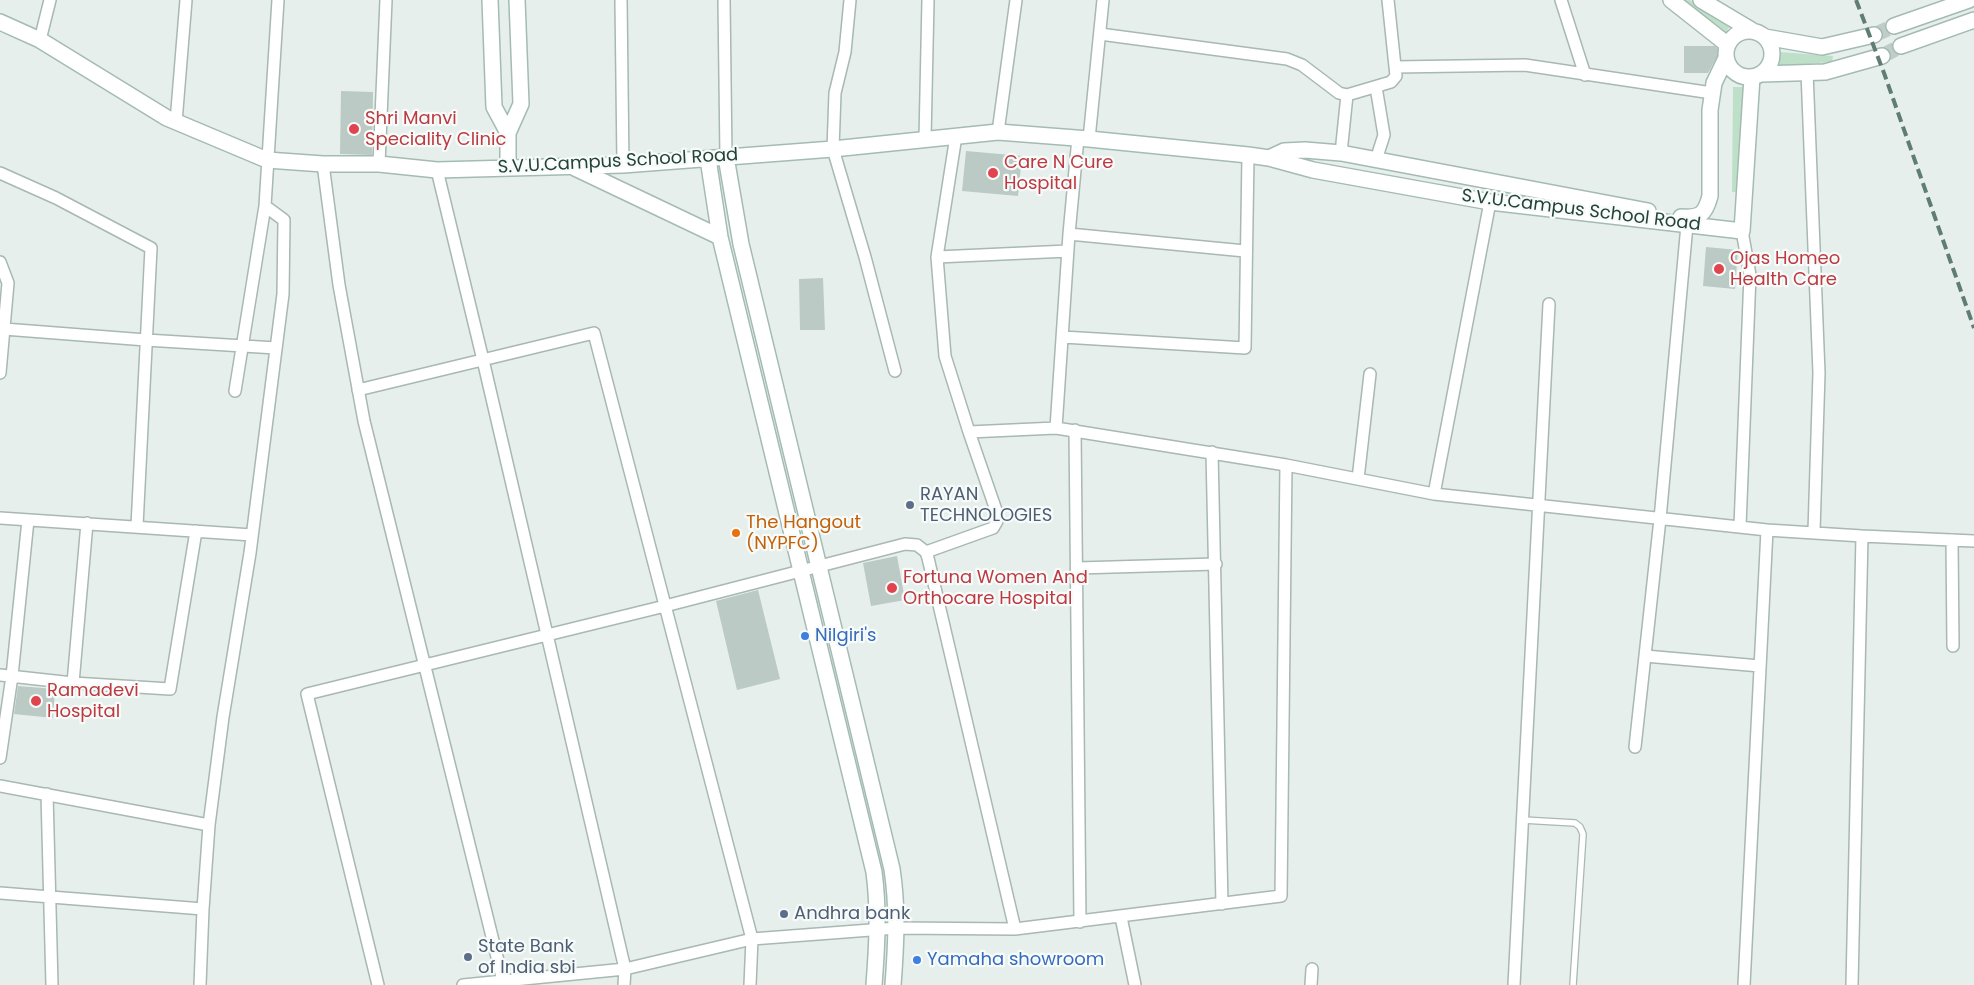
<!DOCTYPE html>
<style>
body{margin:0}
canvas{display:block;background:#e6efeb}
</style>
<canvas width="1974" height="985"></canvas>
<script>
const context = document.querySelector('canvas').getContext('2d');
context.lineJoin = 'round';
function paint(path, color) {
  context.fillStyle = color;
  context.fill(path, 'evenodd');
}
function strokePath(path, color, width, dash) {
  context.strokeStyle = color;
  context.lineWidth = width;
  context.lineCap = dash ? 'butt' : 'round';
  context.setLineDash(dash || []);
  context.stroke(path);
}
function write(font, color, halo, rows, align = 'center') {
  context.font = font + ' Poppins,sans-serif';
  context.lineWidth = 4.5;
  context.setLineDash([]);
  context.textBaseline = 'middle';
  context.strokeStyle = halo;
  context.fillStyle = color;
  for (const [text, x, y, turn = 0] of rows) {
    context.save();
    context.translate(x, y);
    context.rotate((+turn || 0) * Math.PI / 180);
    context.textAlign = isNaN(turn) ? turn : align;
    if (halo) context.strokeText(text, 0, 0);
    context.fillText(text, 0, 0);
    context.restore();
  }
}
const green = new Path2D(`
 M1683,0H1690L1732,24L1723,35L1682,2Z
 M1780,52L1833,56L1832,62L1779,66Z
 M1733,87H1743L1742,192H1732Z`);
const building = new Path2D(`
 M1684,46H1715L1720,51L1708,73H1684Z
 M341,91L373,92L372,155L340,154Z
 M966,151L1022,156L1018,196L962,191Z
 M1706,247L1738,250L1735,289L1703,286Z
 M823,278L825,330H800L799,279Z
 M897,556L905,600L871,606L863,563Z
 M758,590L780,679L737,690L716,601Z
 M18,686L55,689L53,718L14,714Z`);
const secondaryTunnel = new Path2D(`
 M1874,35L1894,26
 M1882,56L1901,46`);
const lane = new Path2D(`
 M1523,820L1575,823L1580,827L1583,834L1573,985`);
const street = new Path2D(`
 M621,0L623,165
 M724,0L726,157
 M850,0L845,52L835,93L833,149L865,257L895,371
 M1561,0L1585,75
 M1100,34L1287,59L1302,65L1339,93L1347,95L1391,82L1396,76L1388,0
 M40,40L50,0
 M1395,67L1525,65L1712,93
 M1807,72L1819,373L1814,531
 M176,122L186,0
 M998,132L1016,0
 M956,136L937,257L945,356L969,432L1056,428
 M1078,138L1069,234L1056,428L1286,465L1434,494L1767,530L1862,536
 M925,139L928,0
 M1089,139L1103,0
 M1341,153L1347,95
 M1376,160L1384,135L1376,87
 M323,164L339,285L364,421L504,985
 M379,164L386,0
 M437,170L483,360L625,969L624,985
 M0,173L56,198L151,248L137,526
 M1069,234L1245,251
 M937,257L1068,251
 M0,262L8,283L0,373
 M4,329L146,340L276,348
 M1063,337L1245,348L1248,155
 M358,390L594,333L752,939L750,985
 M235,391L265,206L278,0
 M1075,430L1080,922
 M1212,452L1222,904
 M1358,479L1370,374
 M1434,494L1490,202
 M0,518L252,535
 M1740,526L1750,275L1742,231
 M1952,540L1953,646
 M926,552L993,528L997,521V513L969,432
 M1078,568L1216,564
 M1645,656L1760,666
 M0,675L73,683L170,689L196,531
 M73,683L87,523
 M1635,747L1660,519L1687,225
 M0,758L12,676L28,520
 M0,786L209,825
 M47,794L52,985
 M0,893L203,909
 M1121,917L1135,985
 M200,985L203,909L209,825L223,717L250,553L283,294L284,220L265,206
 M378,985L307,694L665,606L905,544L917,545L926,552L928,558L1015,929
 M463,985L625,969L752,939L897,928L1015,929L1281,896L1286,465
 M1311,985L1312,969
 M1514,985L1549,304
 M1744,985L1767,530
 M1852,985L1862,536L1974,541`);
const secondary = new Path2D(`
 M490,0L494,107L508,133L521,104L517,0
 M1671,0L1728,45
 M1701,0L1753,31
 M0,22L40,40L167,118L267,160L323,164H379L437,170L623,165L833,149L998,132L1089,139L1248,155L1269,158L1313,170L1490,202L1742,231L1752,77
 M1894,26L1969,0
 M1726 54a23 23 0 1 1 46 0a23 23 0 1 1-46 0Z
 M1765,37L1822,47L1874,35
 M1901,46L1974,20
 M1762,74L1825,72L1882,56
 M508,133V168
 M726,157L741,244L892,869C898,908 896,946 893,985
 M1269,158L1284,151L1305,150L1341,153L1648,211
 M708,159L720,237L874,872C879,910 877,947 874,985
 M575,168L720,237
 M1681,217C1700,218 1705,215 1710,196V110L1714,83L1726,58`);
const rail = new Path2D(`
 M1856,0L1884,73L1974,328`);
const markers = [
 [354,129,6,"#e0444e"],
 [993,173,6,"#e0444e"],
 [1719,269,6,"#e0444e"],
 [910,505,5,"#5c6f8a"],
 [736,533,5,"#e8710a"],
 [892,588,6,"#e0444e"],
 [805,636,5,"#3f7fe0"],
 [36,701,6,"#e0444e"],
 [784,914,5,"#5c6f8a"],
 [468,957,5,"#5c6f8a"],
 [917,960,5,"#3f7fe0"]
];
const healthNames = [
 ["Shri Manvi",365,119],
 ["Speciality Clinic",365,140],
 ["Care N Cure",1004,163],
 ["Hospital",1004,184],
 ["Ojas Homeo",1730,259],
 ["Health Care",1730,280],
 ["Fortuna Women And",903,578],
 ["Orthocare Hospital",903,599],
 ["Ramadevi",47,691],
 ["Hospital",47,712]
];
const streetNames = [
 ["S.V.U.Campus School Road",618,162,-3],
 ["S.V.U.Campus School Road",1581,211,7]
];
const serviceNames = [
 ["RAYAN",920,495],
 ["TECHNOLOGIES",920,516],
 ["Andhra bank",794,914],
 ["State Bank",478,947],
 ["of India sbi",478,968]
];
const foodNames = [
 ["The Hangout",746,523],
 ["(NYPFC)",746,544]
];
const shopNames = [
 ["Nilgiri's",815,636],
 ["Yamaha showroom",927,960]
];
paint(green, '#bfe0c8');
paint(building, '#bbcac4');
strokePath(secondaryTunnel, '#bfccc8', 15, [15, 8]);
strokePath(lane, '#a8b8b2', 8);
strokePath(street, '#a8b8b2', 14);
strokePath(secondary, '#a4bbb3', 18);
strokePath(lane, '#fff', 5.5);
strokePath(street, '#fff', 11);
strokePath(secondary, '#fff', 15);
strokePath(rail, '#5f7d75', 4, [10, 5]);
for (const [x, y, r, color] of markers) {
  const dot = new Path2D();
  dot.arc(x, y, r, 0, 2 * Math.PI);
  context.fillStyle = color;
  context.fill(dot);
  strokePath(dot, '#f7fbf9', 2);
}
write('18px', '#be3a42', '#f7fbf9', healthNames, 'left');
write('18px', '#24423a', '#f7fbf9', streetNames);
write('18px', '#4e5e75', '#f7fbf9', serviceNames, 'left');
write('18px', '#c56008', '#f7fbf9', foodNames, 'left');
write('18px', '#366cbe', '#f7fbf9', shopNames, 'left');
</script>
